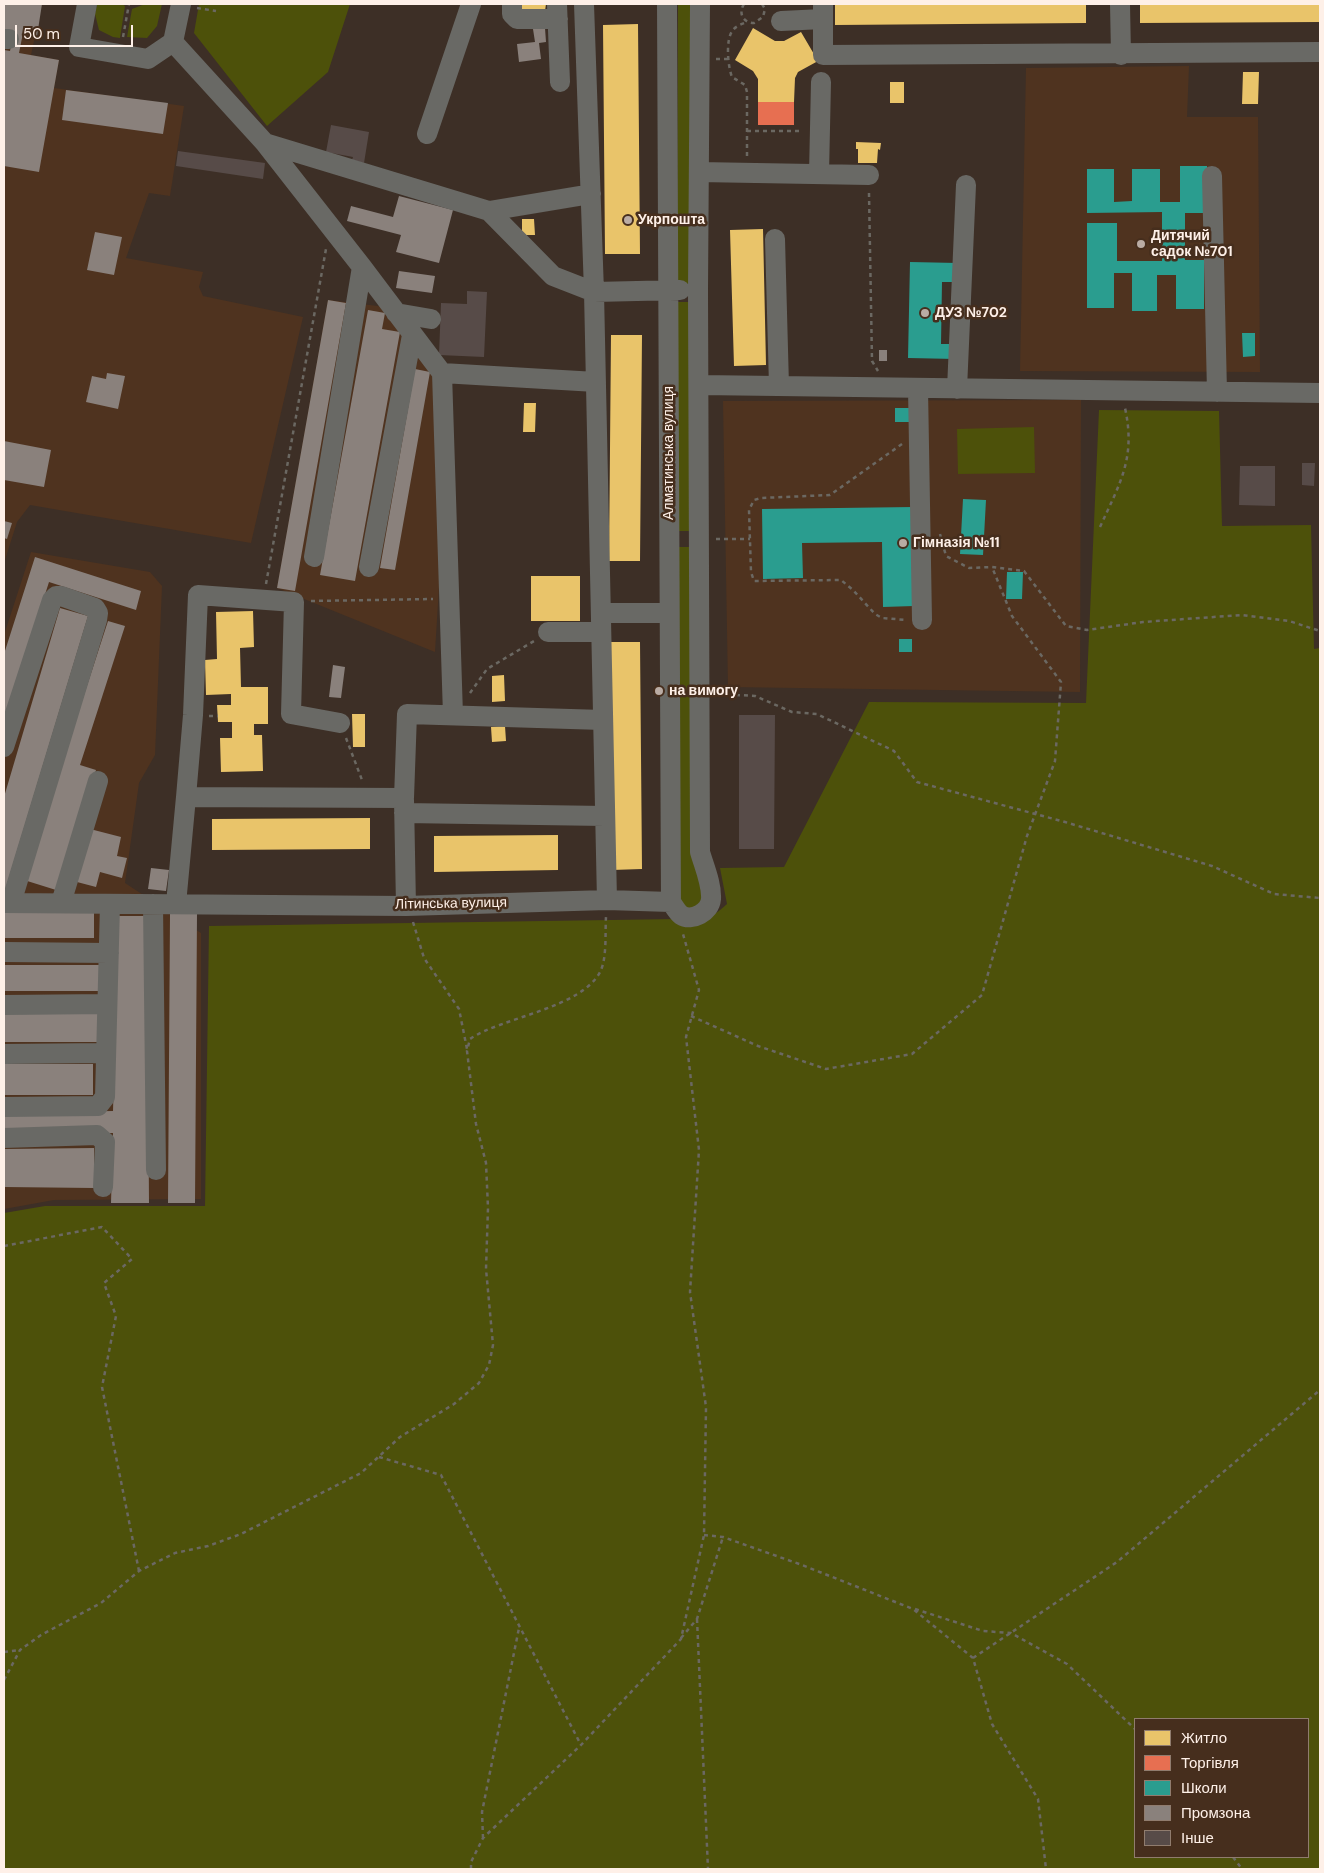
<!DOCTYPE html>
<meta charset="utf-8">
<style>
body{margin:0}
#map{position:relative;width:1324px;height:1873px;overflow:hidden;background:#3d2f26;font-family:"DM Sans",sans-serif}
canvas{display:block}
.frame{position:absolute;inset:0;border:5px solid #fef0e8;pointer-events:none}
.legend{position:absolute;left:1134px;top:1718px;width:175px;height:140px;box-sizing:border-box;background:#462e1d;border:1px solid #907c6e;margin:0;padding:6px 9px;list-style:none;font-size:15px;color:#fef0e8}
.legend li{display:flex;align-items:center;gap:10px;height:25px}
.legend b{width:25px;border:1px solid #907c6e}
.scale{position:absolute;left:15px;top:25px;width:118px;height:22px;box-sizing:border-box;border:2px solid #fef0e8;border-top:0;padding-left:6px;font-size:15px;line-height:18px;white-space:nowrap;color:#fef0e8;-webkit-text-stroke:4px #462e1d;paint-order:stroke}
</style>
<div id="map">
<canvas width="1324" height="1873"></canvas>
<div class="frame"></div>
<ul class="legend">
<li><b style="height:14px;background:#e9c46a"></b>Житло</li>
<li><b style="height:14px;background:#e76f51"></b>Торгівля</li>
<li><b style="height:14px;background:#2a9d8f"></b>Школи</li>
<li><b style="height:14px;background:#8a817c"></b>Промзона</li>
<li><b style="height:14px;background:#574b48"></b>Інше</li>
</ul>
<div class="scale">50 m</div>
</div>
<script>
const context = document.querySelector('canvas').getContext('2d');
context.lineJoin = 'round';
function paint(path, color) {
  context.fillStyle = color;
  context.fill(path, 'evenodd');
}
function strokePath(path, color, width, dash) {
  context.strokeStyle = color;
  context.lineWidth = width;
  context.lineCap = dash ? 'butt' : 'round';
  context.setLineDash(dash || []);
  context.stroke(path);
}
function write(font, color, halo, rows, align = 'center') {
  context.font = font + ' "DM Sans",sans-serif';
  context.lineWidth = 5;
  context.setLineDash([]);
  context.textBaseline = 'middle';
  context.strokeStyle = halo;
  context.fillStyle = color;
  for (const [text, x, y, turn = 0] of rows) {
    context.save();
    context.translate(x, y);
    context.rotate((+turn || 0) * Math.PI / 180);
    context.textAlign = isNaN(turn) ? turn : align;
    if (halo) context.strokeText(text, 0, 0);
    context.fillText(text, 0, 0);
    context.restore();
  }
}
const built = new Path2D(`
 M4,4H42L31,55L59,60L54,88L184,106L170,196L149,193L126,258L203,272L199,287L203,296L303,317L251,543L30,505L17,522L4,563Z
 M1189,66L1187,117H1258L1260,372L1020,371L1026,68Z
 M328,300L386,307L451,390L435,652L277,588Z
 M1081,400L1080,692L728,687L723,401Z
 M31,552L150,572L162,586L155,755L139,783L125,883L201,933V1199L54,1200L4,1209V635Z`);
const green = new Path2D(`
 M97,4H122L125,6L120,38L113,37L99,30L95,14Z
 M145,4H162L157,26L147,38L127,37L132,9Z
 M199,4H350L328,72L267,126L194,33Z
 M678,4H693L692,284H677Z
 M676,302H691L690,531H676Z
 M1099,410L1219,411L1222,526L1311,525L1314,649L1320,648V1869H4V1213L45,1206H205L209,926L678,919C699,924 712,918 727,904L720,868L784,867L869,702L1086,703ZM1135,1719H1308V1857H1135Z
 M1034,427L1035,473L958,474L957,429Z
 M676,547H691L704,887L702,899L696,909H685L680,903Z`);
const homes = new Path2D(`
 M522,4H546L545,11L522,10Z
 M835,4H1086V23L835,25Z
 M1140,4H1320V22L1140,23Z
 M638,24L640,254H605L603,25Z
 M753,28L775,41H784L801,32L818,61L798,72L795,78L794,102H758V79L753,71L735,60Z
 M1243,72H1259L1258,104H1242Z
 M890,82H904V103H890Z
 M856,142L881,143L880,150L878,149L877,163H858V149H856Z
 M522,219H534L535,235H522Z
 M763,229L766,365L734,366L730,230Z
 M611,335H642L640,561H609Z
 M524,403H536L535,432H523Z
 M531,576H580V621H531Z
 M253,611L254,647L240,648L241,687H268V724H254V735H262L263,771L221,772L220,738H232V722H218L217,705H231V694L206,695L205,660L217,659L216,612Z
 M610,642H640L642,869L612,870Z
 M504,675L505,701L492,702V676Z
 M352,714H365V747H353Z
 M505,726L506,741L492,742L491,727Z
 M370,818V849L212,850V819Z
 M558,835V870L434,872V836Z`);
const shops = new Path2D(`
 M758,102H794V125H758Z`);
const schools = new Path2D(`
 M1180,166H1207V213H1185V260H1204V309H1176V275H1157V311H1132V273H1114V308H1087V223H1117V261H1162V212L1087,213V169H1114V202L1132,201V169H1160V202H1180Z
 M910,262L958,263L957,282H942L941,344H956V359L908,358Z
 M1242,333H1255V356L1243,357Z
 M895,408H909L910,422H895Z
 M963,499L986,500L983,555L960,554Z
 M913,507L914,606L883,607L882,542L802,543L803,578L763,579L762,509Z
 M1007,572H1023L1022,599H1006Z
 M899,639H912V652H899Z`);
const industry = new Path2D(`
 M4,4H42L37,36L23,33L19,53L59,60L39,172L4,166V50L10,51L14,31L4,30Z
 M545,28L546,42L539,43L541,59L519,62L517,44L535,42L533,29Z
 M66,90L168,103L163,134L62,120Z
 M399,196L453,210L439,263L396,252L401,235L347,221L351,206L393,217Z
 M95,232L122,237L114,275L87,270Z
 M399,271L435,276L432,293L396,288Z
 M328,300L346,303L295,591L277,588Z
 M368,310L385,313L382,329L400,332L355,581L320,575Z
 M879,350H887V361H879Z
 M415,369L430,372L395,570L380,568Z
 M107,373L125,376L118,409L86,402L92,376L106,379Z
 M4,441L51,450L44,487L4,480Z
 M4,521L12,523L7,539L4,538Z
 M35,557L141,591L136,610L49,582L4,723V654Z
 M60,608L88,616L4,894V797Z
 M108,621L125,626L80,765L96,770L56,890L24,880Z
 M333,665L345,667L341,698L329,697Z
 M90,829L121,837L117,856L127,858L122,878L100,872L96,887L77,882Z
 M151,868L169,870L166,891L148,889Z
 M4,911H94V938H4Z
 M170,914H197L195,1203H168Z
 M118,916H147L149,1203H111L113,1133H4V1113L113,1111Z
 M4,965H99V991H4Z
 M4,1012H98V1042H4Z
 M4,1064H93V1095H4Z
 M94,1148V1188L4,1187V1149Z`);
const building = new Path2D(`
 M331,125L369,132L364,163L352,160L353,157L326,152Z
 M178,151L265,163L263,179L176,166Z
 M467,291L487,292L484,357L439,355L441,303L467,304Z
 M1302,463H1315L1314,486L1302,485Z
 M1240,466H1275V506L1239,505Z
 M739,715H775L774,849H739Z`);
const path = new Path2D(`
 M744,4C738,13 743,23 754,23L763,17L765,9L762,4
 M197,8L216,11
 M123,37L129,4
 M716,59H729
 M747,131H803
 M747,156V92L745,85L732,77C728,67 725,39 733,30C736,26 742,24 747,22
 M869,193L872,361L878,371
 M902,444L830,495L761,498L754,500L749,510L751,572L754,581L841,580L853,590L875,614L882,618L906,620
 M1100,527C1120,483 1136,458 1125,408
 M940,534L946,556L969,568L992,567L1024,571L1066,626L1087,630L1143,622L1242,615L1289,621L1320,631
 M716,539H750
 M266,584L326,249
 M311,601L433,599
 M470,693L487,669L534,641
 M720,694L755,696L792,712L817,714L894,751L917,782L1065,822L1212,866L1274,894L1320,898
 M209,716H218
 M346,738L362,780
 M413,922L424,958L459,1009L467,1049
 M691,1016L758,1046L826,1069L912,1054L982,995L1027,836L1055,761L1061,682L1012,616L992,567
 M4,1246L102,1227L132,1259L104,1283L116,1316L102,1387L139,1571
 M379,1457L441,1475L581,1745
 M704,1535L723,1537L802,1565L913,1609L973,1658L992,1724L1038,1799L1046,1869
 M915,1609L983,1631L1011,1633L1067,1664L1135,1729
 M697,1619L708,1869
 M681,1638L697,1619L723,1537
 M4,1652L20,1650
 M973,1658L1117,1562L1320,1390
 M4,1680L20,1650L41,1635L101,1603L139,1571L175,1553L208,1546L241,1534L361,1473L400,1437L454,1404L479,1383L489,1365L493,1345L486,1269L488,1208L486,1163L476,1124L467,1051L470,1039C502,1017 584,1008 601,970C607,956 605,932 606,917
 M483,1838L482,1812L519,1628
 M1233,1857L1242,1869
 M471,1869V1862L483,1838L581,1745L681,1639L704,1535L706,1407L690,1292L699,1150L686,1037L699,990L683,934`);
const minor = new Path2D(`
 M87,4L79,47L148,59L173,42L181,4
 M512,4V14L517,19H558
 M557,4L560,82
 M584,4L594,292L607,900
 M667,4L671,902
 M823,4V55L1320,52
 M1120,4L1121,55
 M781,21L823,19
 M4,39H9
 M173,42L265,143L362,267L442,373L596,382
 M427,134L471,4
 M265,143L489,211L591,194
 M699,172L869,175
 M819,174L821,82
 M1212,176L1217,392
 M489,211L553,276L594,292L680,290
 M775,239L779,386
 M396,313L431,319
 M442,373L453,715
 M700,385L1320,393
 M918,388L922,620
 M957,389L966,185
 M314,557L362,267
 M369,567L412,335
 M601,613H669
 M548,632H601
 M4,747L52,600L56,596H61L95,608L98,613L97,620L11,903
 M186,797L193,715L198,595L294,602L291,714L340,723
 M404,800L406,906
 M404,813L605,816
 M671,902C674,906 677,912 681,915C692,922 710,912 711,899C712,884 704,866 700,852L698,290L700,4
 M4,903L406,906L607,900L671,902
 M61,903L98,781
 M153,904L156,1170
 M176,904L186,797L404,798L407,714L603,720
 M4,952L109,953
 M4,1005L107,1004
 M4,1054L106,1053
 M4,1107L98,1106L105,1097L110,904
 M4,1138L97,1135L105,1142L103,1187`);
const markers = [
 [628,220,5,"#baaca4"],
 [1141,244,5,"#baaca4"],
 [925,313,5,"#baaca4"],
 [903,543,5,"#baaca4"],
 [659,691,5,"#baaca4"]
];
const poiNames = [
 ["Укрпошта",638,220],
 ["Дитячий",1151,236],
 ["садок №701",1151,252],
 ["ДУЗ №702",935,313],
 ["Гімназія №11",913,543],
 ["на вимогу",669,691]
];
const streetNames = [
 ["Алматинська вулиця",669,453,-90],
 ["Літинська вулиця",451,904,-1]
];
paint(built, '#4f331f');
paint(green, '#4d510a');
paint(homes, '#e9c46a');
paint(shops, '#e76f51');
paint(schools, '#2a9d8f');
paint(industry, '#8a817c');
paint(building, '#574b48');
strokePath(path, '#6b6862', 2.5, [4, 4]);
strokePath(minor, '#696965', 20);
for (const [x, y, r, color] of markers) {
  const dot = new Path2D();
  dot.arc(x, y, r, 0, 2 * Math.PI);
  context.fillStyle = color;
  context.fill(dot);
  strokePath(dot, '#462e1d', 2);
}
write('bold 14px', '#fef0e8', '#462e1d', poiNames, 'left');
write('14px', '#fef0e8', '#462e1d', streetNames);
</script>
